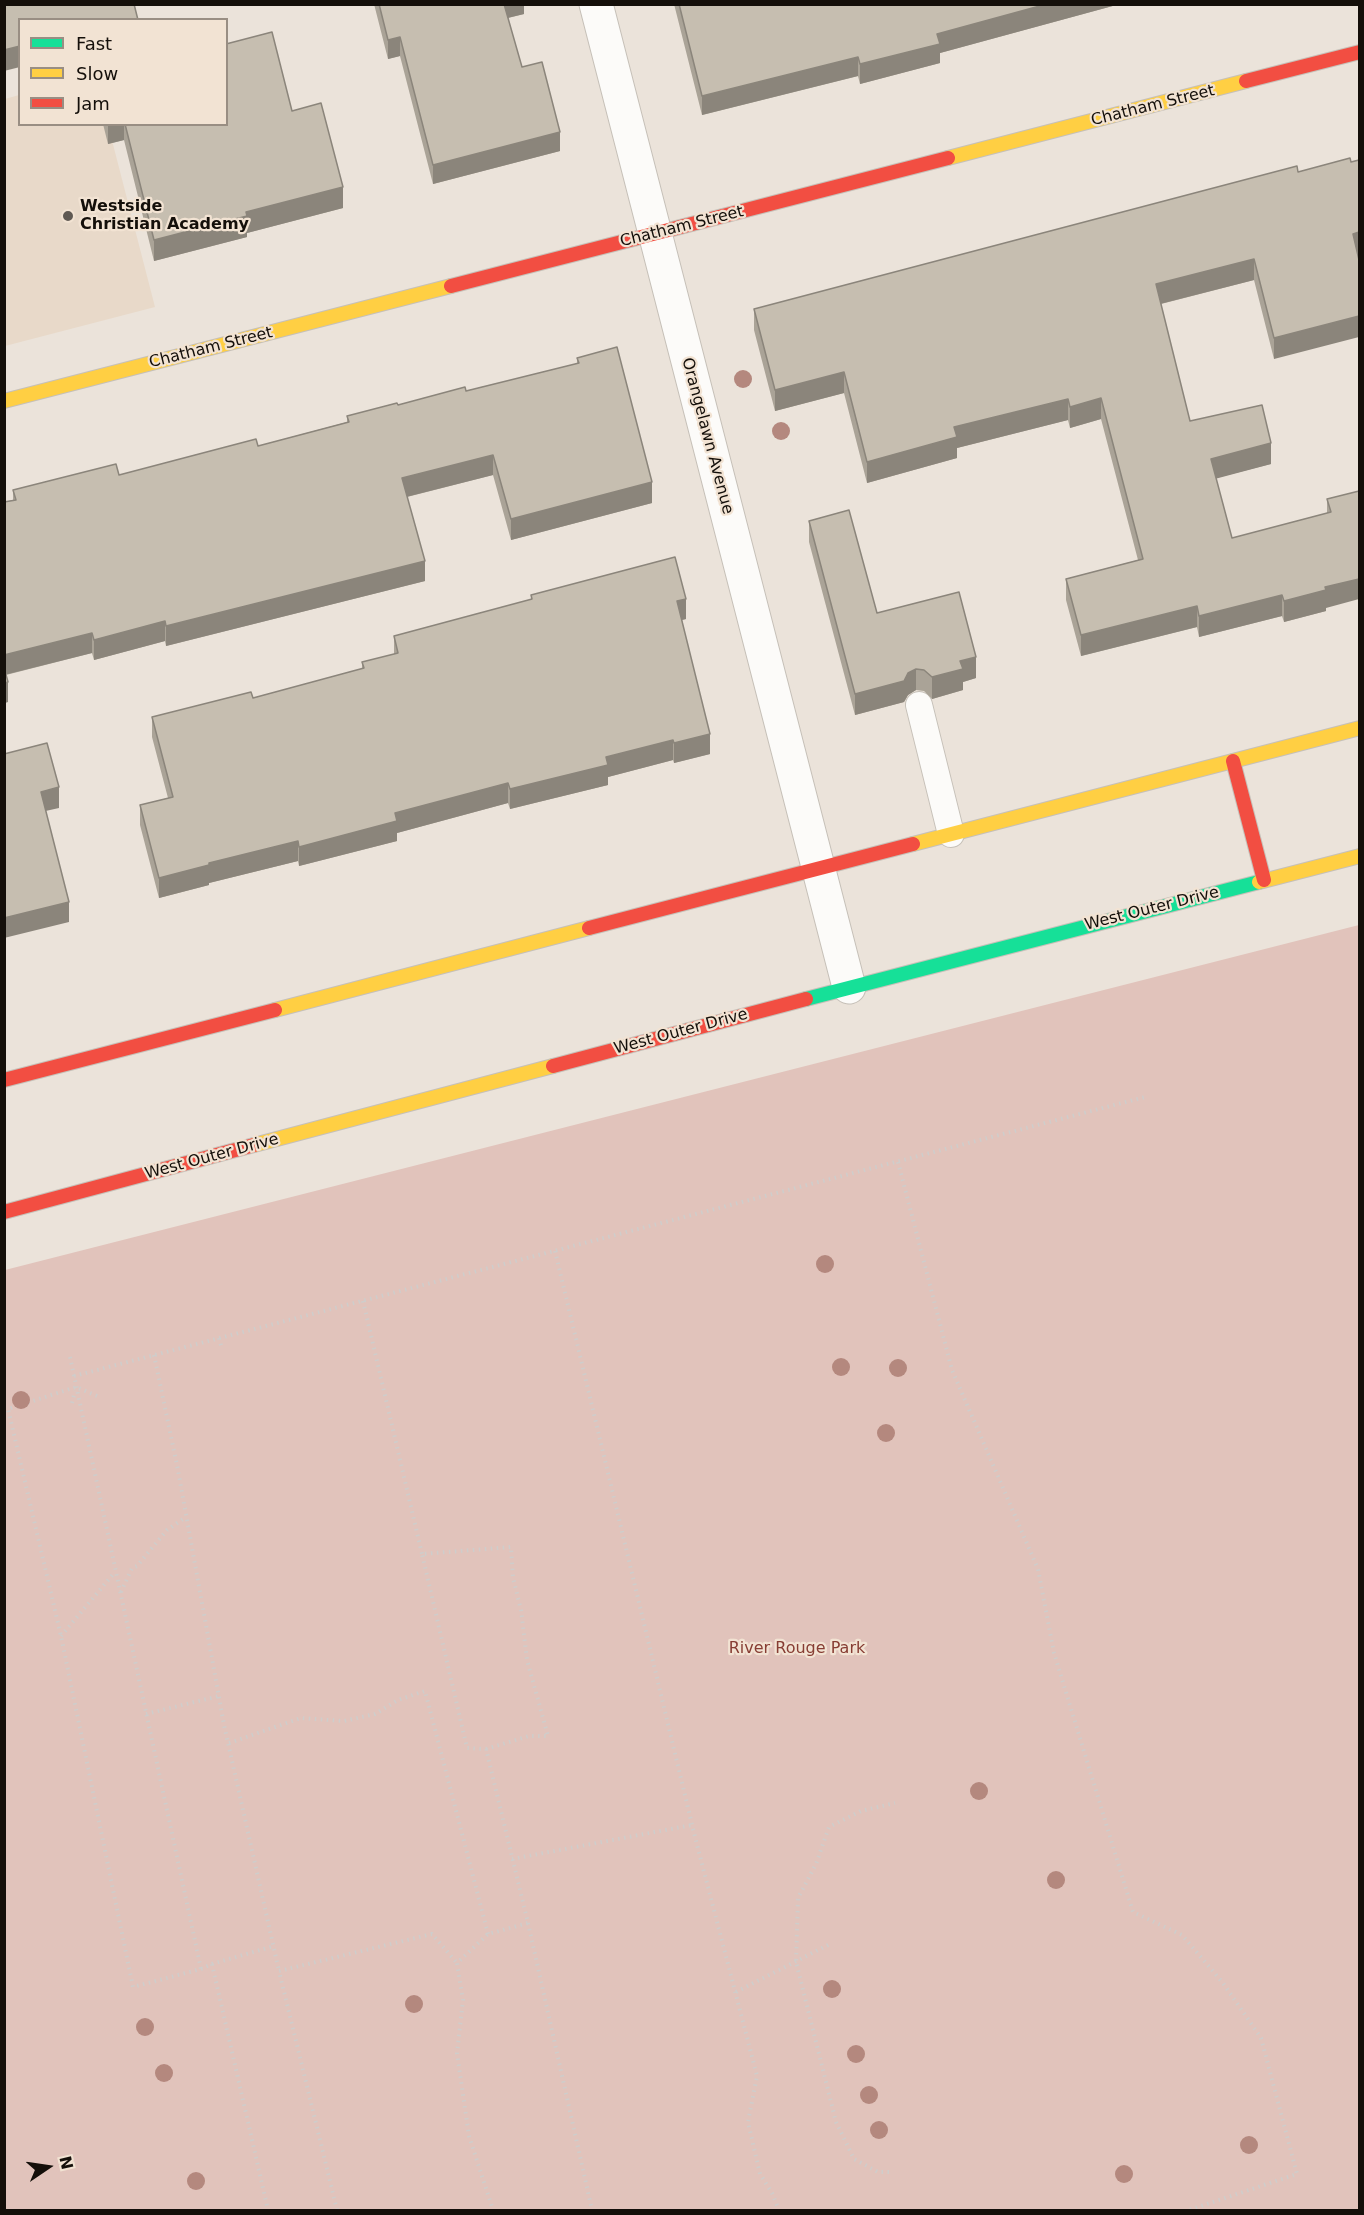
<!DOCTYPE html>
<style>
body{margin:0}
#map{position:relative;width:1364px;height:2215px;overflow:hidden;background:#ebe3da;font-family:"DejaVu Sans",sans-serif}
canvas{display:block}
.frame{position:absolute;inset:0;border:6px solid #140f0a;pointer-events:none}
.legend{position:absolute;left:18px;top:18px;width:210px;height:108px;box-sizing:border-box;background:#f2e3d3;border:2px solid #998e83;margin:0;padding:8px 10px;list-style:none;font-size:18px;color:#140f0a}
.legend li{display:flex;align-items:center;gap:12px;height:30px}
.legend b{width:30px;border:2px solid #998e83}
.north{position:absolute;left:18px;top:2137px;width:60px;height:60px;-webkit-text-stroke:4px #f2e3d3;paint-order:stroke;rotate:77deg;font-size:16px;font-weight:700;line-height:24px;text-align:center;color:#140f0a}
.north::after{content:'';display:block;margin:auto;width:21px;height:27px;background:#140f0a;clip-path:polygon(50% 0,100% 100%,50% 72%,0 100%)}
</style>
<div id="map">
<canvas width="1364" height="2215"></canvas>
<div class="frame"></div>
<ul class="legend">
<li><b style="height:8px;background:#16e098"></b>Fast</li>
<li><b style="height:8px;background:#ffcf43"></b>Slow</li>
<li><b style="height:8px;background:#f24e42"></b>Jam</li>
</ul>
<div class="north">N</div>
</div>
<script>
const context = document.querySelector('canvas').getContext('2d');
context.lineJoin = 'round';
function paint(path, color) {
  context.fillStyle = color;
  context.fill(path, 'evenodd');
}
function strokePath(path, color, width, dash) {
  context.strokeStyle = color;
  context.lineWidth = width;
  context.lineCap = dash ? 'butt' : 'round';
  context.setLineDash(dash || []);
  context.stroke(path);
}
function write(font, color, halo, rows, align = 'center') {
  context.font = font + ' "DejaVu Sans",sans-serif';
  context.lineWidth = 4.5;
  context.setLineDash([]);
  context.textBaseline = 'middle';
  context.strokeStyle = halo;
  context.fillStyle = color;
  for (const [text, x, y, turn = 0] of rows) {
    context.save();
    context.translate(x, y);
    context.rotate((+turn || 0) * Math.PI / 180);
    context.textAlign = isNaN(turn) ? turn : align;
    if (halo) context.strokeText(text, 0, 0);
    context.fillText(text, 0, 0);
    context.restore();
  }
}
const built = new Path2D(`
 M19,95L20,124L108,125L155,307L5,346V99Z`);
const green = new Path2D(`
 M1359,925V2210H5V1270Z`);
const path = new Path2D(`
 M898,1162L952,1370L1038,1569L1054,1653L1133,1912L1182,1935L1223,1983L1261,2038L1297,2174L1189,2210
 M555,1251L694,1833L757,2076L748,2122L760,2174L772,2193L779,2210
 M363,1301L422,1554
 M219,1338L222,1349
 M154,1355L178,1470L224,1725L279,1971
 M70,1357L201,1969
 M74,1376L1145,1097
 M97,1396L76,1387L8,1409L61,1636L133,1987L201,1969L212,1964L274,1946
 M72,1403L75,1391
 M121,1592L132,1568L137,1566L167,1530L186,1517
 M61,1636L115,1572
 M146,1714L219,1696
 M229,1743L301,1718L344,1721L375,1714L398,1700L425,1691L488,1934
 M486,1749L529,1736H548L527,1660L521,1610L513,1578L511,1547L422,1554L467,1748L486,1749L528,1923L488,1934L457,1963L463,2000L457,2053L469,2136L493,2210
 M512,1859L692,1825
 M528,1923L592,2210
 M212,1964L268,2210
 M736,1992L830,1944
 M889,2172H878L854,2159L836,2122L796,1962L798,1898L816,1864L829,1827L861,1811L895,1803
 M337,2210L279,1971L432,1934L457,1963`);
const lane = new Path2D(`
 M919,705L951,834`);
const street = new Path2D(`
 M596,4L849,987`);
const fast = new Path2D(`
 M806,999L1259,882`);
const slow = new Path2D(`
 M948,158L1246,81
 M4,401L451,286
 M913,844L1360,728
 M1259,882L1360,856
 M275,1010L589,928
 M254,1145L553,1066`);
const jam = new Path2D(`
 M1246,81L1360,52
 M451,286L948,158
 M1233,761L1264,880
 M589,928L913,844
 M553,1066L806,999
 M4,1080L275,1010
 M4,1212L254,1145`);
const trees = [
 [743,379],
 [781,431],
 [825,1264],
 [841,1367],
 [898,1368],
 [21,1400],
 [886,1433],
 [979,1791],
 [1056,1880],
 [832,1989],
 [414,2004],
 [145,2027],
 [856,2054],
 [164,2073],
 [869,2095],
 [879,2130],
 [1249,2145],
 [1124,2174],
 [196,2181]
];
const wall = new Path2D(`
 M374,4H524V14L508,18L522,67L560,151L433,184L400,56L388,59Z
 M674,4H1120L940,53V63L860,84L858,76L702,115Z
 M292,111L343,208L247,233V237L154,261L124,140L108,144L103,124H226Z
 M1359,160V253L1358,254L1274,359L1254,280L1161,304L1190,421L1271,464L1216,478L1232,538L1327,513V499L1359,491L1326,608V611L1284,622L1282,616L1199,637L1197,627L1081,656L1066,600V579L1138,560L1101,419L1070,428L1068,420L957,448V458L867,483L844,393L775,411L754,330V309L1298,172Z
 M577,358L652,503L511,540L493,475L407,497L425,581L166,646L165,641L94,660L92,653L6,675L8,702L4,703V502L13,500V490L119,475L258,446L347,422V416L466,391L577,364Z
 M809,521L877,613L976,678L963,682V690L932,699L924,691L916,690L908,695L904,702L855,715L809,542Z
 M531,595L686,619L682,620L710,754L674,763L673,760L608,777V785L510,809L508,803L397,833V841L299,866L298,861L209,883V885L159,898L140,825V805L168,798L152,737V717L253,698L362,669V662L394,654V636L531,600Z`);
const shadedWall = new Path2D(`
 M503,4H524V14L503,19Z
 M1047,4H1120L940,53V63L860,84V64L937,34Z
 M400,37V56L388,59V40Z
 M20,46V67L4,71V50Z
 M858,57V76L702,115V96Z
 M108,124H124V140L108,144Z
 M560,132V151L433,184V165Z
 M343,187V208L247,233V237L154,261V240L246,212Z
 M1359,232V253L1353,255V234Z
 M1254,259V280L1156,305V284Z
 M1359,316V337L1274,359V338Z
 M844,372V393L775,411V390Z
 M1101,398V419L1070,428V407Z
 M1068,399V420L957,448V458L867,483V462L954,427Z
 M1271,443V464L1211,480V459Z
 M493,455V475L402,498V478Z
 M652,482V503L511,540V519Z
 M425,561V581L166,646V626Z
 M1359,579V599L1326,608V611L1284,622V601L1325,587Z
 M1282,595V616L1199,637V616Z
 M686,599V619L677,621V601Z
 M1197,606V627L1081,656V635Z
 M165,621V641L94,660V640Z
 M92,633V653L4,675V655Z
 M976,657V678L963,682V690L932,699V677L960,661Z
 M916,669V690L908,695L904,702L855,715V694L908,673Z
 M8,682V702L4,703V683Z
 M710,734V754L674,763V743Z
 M673,740V760L608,777V785L510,809V789L606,757Z
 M508,783V803L397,833V841L299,866V847L395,813Z
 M59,787V808L41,812V792Z
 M298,841V861L209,883V885L159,898V878L209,863Z
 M69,902V922L4,938V918Z`);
const building = new Path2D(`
 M4,4H134L138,20H20V46L4,50Z
 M379,4H504L522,67L542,62L560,132L433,165L400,37L388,40Z
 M679,4H1047L937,34L940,44L860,64L858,57L702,96Z
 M272,32L292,111L321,103L343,187L246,212L247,216L154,240L125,124H226V44Z
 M1350,158L1351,162L1359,160V232L1353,234L1359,260V316L1274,338L1254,259L1156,284L1190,421L1262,405L1271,443L1211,459L1232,538L1331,512L1327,499L1359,491V579L1325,587L1326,590L1284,601L1282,595L1199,616L1197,606L1081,635L1066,579L1143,559L1101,398L1070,407L1068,399L954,427L957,437L867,462L844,372L775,390L754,309L1297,166L1298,172Z
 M617,347L652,482L511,519L493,455L402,478L425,561L166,626L165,621L94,640L92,633L4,655V502L16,500L13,490L116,464L119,475L256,439L258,446L349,422L347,416L397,403L398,405L465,387L466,391L579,363L577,358Z
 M849,510L877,613L959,592L976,657L960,661L963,669L932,677L924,670L916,669L908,673L904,681L855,694L809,521Z
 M675,557L686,599L677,601L710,734L674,743L673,740L606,757L608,765L510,789L508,783L395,813L397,821L299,847L298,841L209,863V865L159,878L140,805L173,797L152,717L251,692L253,698L364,668L362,662L398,653L394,636L532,599L531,595Z
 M4,667L8,682L4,683Z
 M47,743L59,787L41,792L69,902L4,918V754Z`);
const markers = [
 [68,216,6,"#5f5953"]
];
const streetNames = [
 ["Chatham Street",1153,106,-14],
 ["Chatham Street",682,227,-14],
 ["Chatham Street",211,348,-14],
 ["Orangelawn Avenue",707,436,75],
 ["West Outer Drive",1152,909,-14],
 ["West Outer Drive",681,1032,-15],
 ["West Outer Drive",212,1157,-15]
];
const poiNames = [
 ["Westside",80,207],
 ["Christian Academy",80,225]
];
const parkNames = [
 ["River Rouge Park",797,1649]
];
paint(built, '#e8d9c9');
paint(green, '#e1c3bb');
strokePath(lane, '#c6c0b8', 28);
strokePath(street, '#c6c0b8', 35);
strokePath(fast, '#c6c0b8', 16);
strokePath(slow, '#c6c0b8', 16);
strokePath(jam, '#c6c0b8', 16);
strokePath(path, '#cfcdcb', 4, [1.5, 4.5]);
strokePath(lane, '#fcfbf9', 26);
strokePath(street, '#fcfbf9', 33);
strokePath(fast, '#16e098', 14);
strokePath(slow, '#ffcf43', 14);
strokePath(jam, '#f24e42', 14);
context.fillStyle = '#b4887e';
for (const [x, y] of trees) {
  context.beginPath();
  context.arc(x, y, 9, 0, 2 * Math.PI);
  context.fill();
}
paint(wall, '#aaa397');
paint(shadedWall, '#8b857b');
paint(building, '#c6beb0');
strokePath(building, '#8b857b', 1.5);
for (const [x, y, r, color] of markers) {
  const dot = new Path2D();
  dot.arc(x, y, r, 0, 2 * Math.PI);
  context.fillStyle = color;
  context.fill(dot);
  strokePath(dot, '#f2e3d3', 2);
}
write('16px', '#140f0a', '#f2e3d3', streetNames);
write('bold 16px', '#140f0a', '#f2e3d3', poiNames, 'left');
write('16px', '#873d33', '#f2e3d3', parkNames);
</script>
